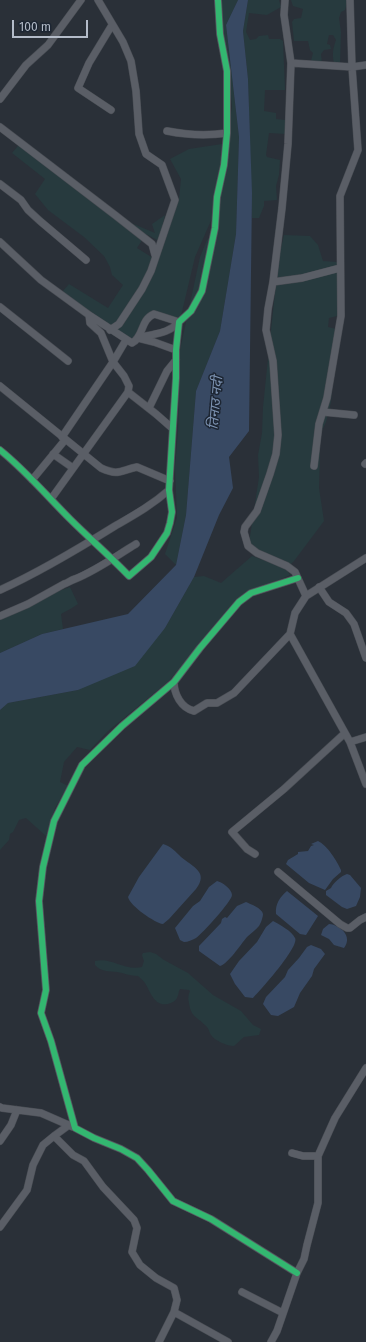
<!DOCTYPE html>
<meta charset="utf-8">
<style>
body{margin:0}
#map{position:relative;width:366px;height:1342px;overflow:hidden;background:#2a3038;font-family:"Fira Sans",sans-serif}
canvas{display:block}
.scale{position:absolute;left:12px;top:20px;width:76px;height:18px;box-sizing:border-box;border:2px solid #b4bcc9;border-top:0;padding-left:5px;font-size:12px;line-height:14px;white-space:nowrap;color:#b4bcc9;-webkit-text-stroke:3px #1d2633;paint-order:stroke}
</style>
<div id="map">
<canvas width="366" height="1342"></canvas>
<div class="scale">100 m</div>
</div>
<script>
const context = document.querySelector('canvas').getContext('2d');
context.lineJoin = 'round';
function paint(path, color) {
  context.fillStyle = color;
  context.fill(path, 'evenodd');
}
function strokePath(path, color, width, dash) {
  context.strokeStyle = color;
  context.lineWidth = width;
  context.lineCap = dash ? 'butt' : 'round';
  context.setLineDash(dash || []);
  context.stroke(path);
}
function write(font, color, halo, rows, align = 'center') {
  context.font = font + ' "Fira Sans","Noto Sans Devanagari",sans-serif';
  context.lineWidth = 3;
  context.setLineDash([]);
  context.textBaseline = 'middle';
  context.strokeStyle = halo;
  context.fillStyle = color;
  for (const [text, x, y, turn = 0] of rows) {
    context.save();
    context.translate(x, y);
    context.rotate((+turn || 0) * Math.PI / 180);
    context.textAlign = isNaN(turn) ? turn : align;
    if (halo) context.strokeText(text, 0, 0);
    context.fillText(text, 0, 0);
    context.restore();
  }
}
const green = new Path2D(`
 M221,0H238L226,25L239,137L236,234L220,331L196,391L186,515L176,565L165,554L177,518L175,467L178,432L180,350L200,257L207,240L213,236L232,107L230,84L222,33L223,24Z
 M248,0H279L281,7L267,15L249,13L246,32L250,40L256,39L259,36L268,35L269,39H280L283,41L285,90H265L264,111L276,113V119L285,120V134L269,133L266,155L267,157L280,160L279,175L276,186L277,200L264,201V206L259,218H252L248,79L243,31Z
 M291,0H346L347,3L345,10L341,12L339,18L341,32L340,64L334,63C332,54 333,48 336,40L333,35H329L327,44L330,45L331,49L324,50L321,54L322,63H313L311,61L313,53L310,50L308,41H294L292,22L294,19L301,18L303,9L293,6Z
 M23,140L131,223L155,233L152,224L165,215L159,241L146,234L137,248L153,258L148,273L117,324L111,328L62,292L69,284L108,308L123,285L112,275L110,267L104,256L84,237L48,210L35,194L45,179L12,153Z
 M222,144V155L213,204V216L195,257L180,320L155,312L133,341L116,330L146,286L179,199L181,179L170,159L189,149Z
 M284,235L310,236L318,245L323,261L337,262V316L329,318L328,327L340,330L333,373L331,402L326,422L320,435V452L319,488L324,521L294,561L291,564L268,556L249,543L259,477L258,455L262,433L263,407L271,330L279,256Z
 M252,556L286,568L290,575L265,586L228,612L168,682L108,731L90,750L77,747L64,762L60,782L68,786L55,808L46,836L26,818L19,820L13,832L10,834L9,840L0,850V710L8,703L78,690L165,628L194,577L204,576L221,583Z
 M70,587L78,604L72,608L61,614L63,629L42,634L0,653V618L53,593Z
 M150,952L156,954L164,960L188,973L213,995L241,1011L253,1025L261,1029L259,1035L244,1037L234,1046C227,1046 215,1041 211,1035C209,1032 209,1028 205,1025C196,1016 191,1017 189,1003C188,998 188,996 190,991L189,990L180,989L179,991C178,996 177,1001 171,1003C155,1009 151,993 145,983C143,980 140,978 138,976C130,976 124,973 117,972C109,971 101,972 95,965V961C112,957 123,971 142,967L144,961L142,955L143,953Z`);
const water = new Path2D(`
 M238,0H248L243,31L248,79L252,193L249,431L229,457L233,488L219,515L194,577L165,628L135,666L78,690L8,703L0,710V653L42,634L128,614L176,565L186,515L196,391L220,331L236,234L239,137L226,25Z
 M318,841C327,845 337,861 341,870V872L333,879L325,890L309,883L286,864L288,860L298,854V852L308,851L311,846L314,845L311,844Z
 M163,844C171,846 176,852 181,857C193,867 209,872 196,889L169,919L163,924C155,923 130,906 128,897L139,877Z
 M347,874L350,875L361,888L360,897L356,906L347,909L342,907L326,895V891L331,888C333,883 341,876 347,874Z
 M217,881C222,882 232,889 232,895C232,901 202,934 196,938C192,940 188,942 184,942L180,940L175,928L193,906L200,901L209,887Z
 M287,891L318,916L306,935L300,934L276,914C275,904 280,897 287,891Z
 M246,902C250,904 262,908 263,914C263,917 261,923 259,926C256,930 251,933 247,937C241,944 228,964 220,966L199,951V946L221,923L222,919L225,917L227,918L237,906Z
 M273,921C280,925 292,931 295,938C300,946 260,991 253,998L245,997L235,984L230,974L239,961L257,942L266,927Z
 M329,924C341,925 353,937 344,948L334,945L329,939L321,935L323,929Z
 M311,945L321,949L325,954L314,969L312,976L300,993L294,1007L278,1016L271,1015L263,1004L266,997L285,977L288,970L299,958L307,947Z`);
const minor = new Path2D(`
 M98,0L123,42L131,61L136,91L139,134L146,154L162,165L175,200L151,271L142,289L119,324L110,330
 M285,0L284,15L291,63L288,144L282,208L273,282L268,309L266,330L273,361L278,435L276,454L270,474L257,511L245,527L244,532L248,546L257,553L287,566L295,572L306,596L366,558
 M291,63L352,67L366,65
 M0,99L26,65L48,45L81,0
 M111,110L78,88L89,63L112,25
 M0,127L115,215L152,244L155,255
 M167,131C187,135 207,136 227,133
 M0,184L21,200L28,210L40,221L86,260
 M0,242L41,280L89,315L90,323L101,333L113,362L124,376L129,386L128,392L156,414L172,428
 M273,282L302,278L340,268
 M0,307L68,361
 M89,315L132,343C144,337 140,320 154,314L179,322C167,335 154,333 138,338L154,342L176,350
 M0,386L101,468C119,476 119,471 137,467L170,481
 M149,408L167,371L176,360
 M323,412L354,415
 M62,437L113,362L126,340
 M0,450C25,470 47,496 70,519C89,538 110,556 129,576L151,557L167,533L170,523L172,512L169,490L176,378V350L179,322L191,311L202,291L215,228L217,197L224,165L227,133V71L220,34L218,0
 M53,454L73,468
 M365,464L366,463
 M314,466L319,424L327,398L341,316L340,196L358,150L352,67L350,0
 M32,480L65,440
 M51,499L128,392
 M319,587L329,602L346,613L354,624L366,658
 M0,590C40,572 78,549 115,526C134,515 152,505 169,490
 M306,596L295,613L290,634L350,742L366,784
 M0,616L28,604L64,584C68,583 71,580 75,579C97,570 116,556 136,544
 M174,682C174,694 181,708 194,711L207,703H217L234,693L290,634
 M350,742L366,737
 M255,854L247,849L232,832L284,789L345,733
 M278,872L340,924L347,928H350L360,920L366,917
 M0,1107L2,1108L41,1113L73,1127
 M54,1136L73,1155L84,1161L103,1187L134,1220L137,1228L132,1252L140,1265L156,1278L174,1288L177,1300L174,1312L159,1342
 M0,1141L11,1125L17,1110
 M292,1153L303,1156H318
 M0,1227L27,1190L33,1165L43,1145L54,1136L69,1125
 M297,1273L211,1219L173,1201L148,1170L137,1158L121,1149L94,1138L75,1128L51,1041L41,1013L46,990L39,901L43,867L54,821L82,765L122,726L174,682L200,648L239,602L251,593L298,578
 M242,1292L283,1313
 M174,1312L228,1342
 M271,1342L277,1331L297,1273L304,1259L307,1245L318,1203V1156L335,1118L366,1068`);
const cycleway = new Path2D(`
 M0,450C25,470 47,496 70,519C89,538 110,556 129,576L151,557L167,533L170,523L172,512L169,490L176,378V350L179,322L191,311L202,291L215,228L217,197L224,165L227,133V71L220,34L218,0
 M297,1273L211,1219L173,1201L148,1170L137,1158L121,1149L94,1138L75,1128L51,1041L41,1013L46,990L39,901L43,867L54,821L82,765L122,726L174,682L200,648L239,602L251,593L298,578`);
const waterNames = [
 ["तिनाउ नदी",216,403,-85]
];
paint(green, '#273a3e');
paint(water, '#384963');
strokePath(minor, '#484c53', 8);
strokePath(minor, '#5a5e66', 7);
strokePath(cycleway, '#33b770', 6);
write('italic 14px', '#7c92b1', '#1d2633', waterNames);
</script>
